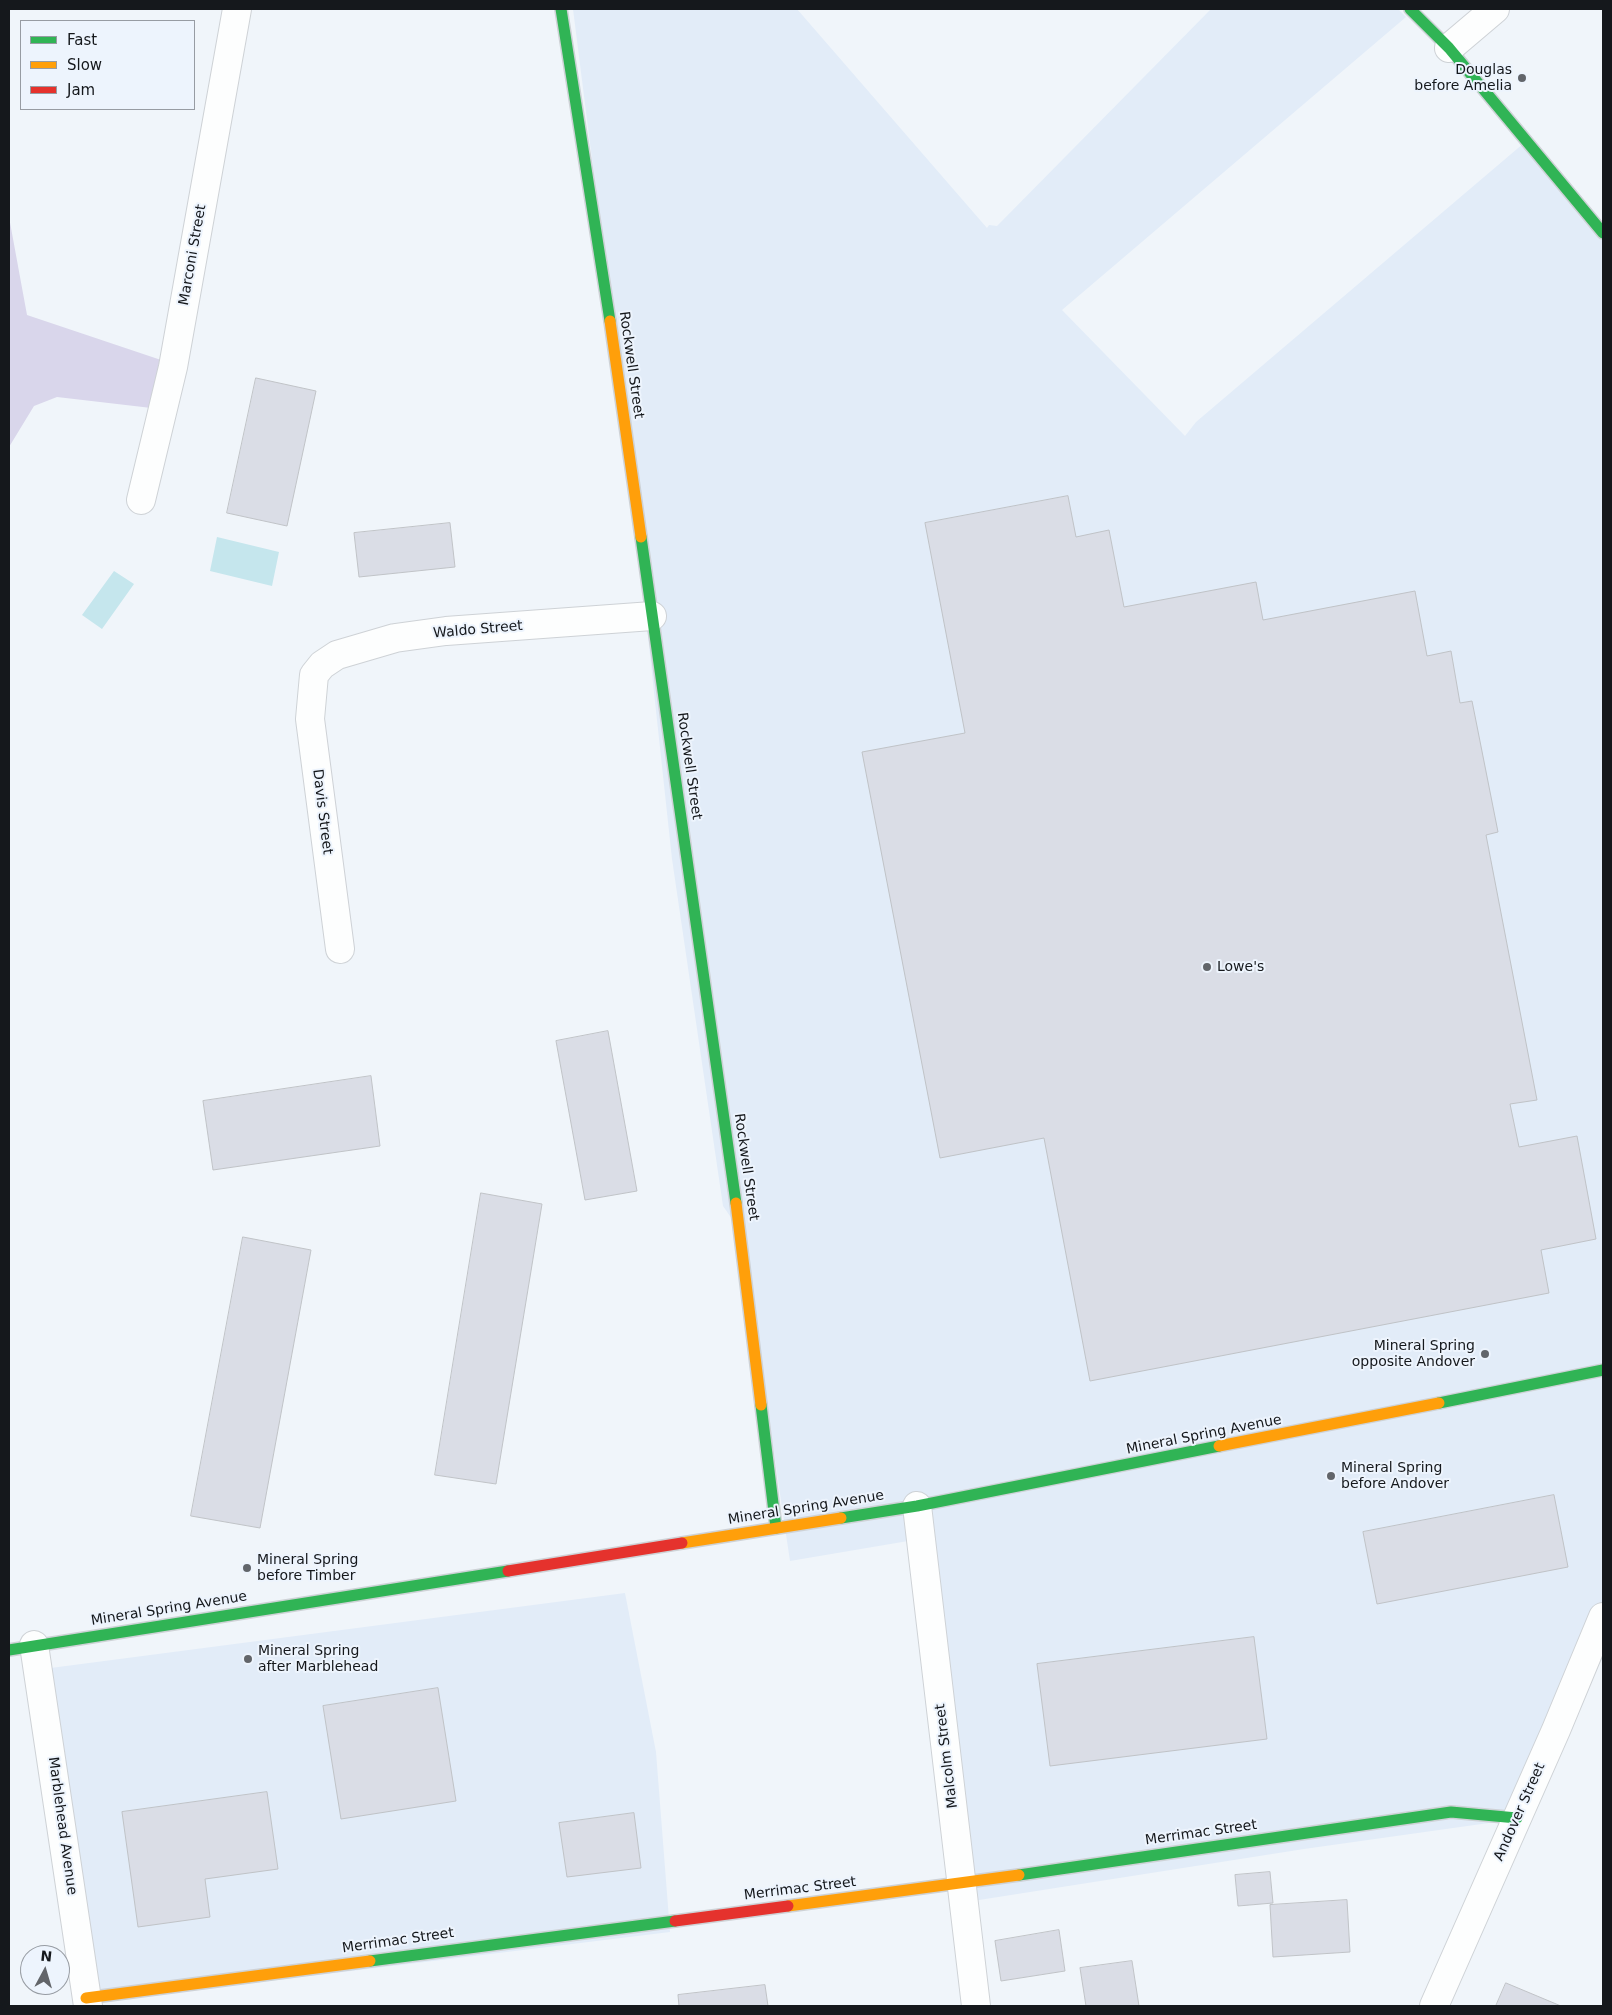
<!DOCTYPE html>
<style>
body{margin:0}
#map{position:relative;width:1612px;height:2015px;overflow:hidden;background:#f0f5fa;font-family:"DejaVu Sans",sans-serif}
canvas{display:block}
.frame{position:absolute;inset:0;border:10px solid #15181c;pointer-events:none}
.legend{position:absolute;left:20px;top:20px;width:175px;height:90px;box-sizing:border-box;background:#edf4fd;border:1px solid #979ca3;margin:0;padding:6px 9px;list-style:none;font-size:15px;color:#15181c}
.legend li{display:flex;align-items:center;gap:10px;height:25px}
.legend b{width:25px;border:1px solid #979ca3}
.north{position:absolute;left:20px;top:1945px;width:50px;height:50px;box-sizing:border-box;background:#edf4fd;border:1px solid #979ca3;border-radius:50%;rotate:6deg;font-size:14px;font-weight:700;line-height:20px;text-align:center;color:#15181c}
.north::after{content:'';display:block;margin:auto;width:18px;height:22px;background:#62656a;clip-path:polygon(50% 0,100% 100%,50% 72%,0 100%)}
</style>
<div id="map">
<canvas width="1612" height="2015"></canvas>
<div class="frame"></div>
<ul class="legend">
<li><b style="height:6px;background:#30b455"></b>Fast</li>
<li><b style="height:6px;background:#ff9f0a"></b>Slow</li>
<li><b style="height:6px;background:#e5322d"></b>Jam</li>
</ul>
<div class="north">N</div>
</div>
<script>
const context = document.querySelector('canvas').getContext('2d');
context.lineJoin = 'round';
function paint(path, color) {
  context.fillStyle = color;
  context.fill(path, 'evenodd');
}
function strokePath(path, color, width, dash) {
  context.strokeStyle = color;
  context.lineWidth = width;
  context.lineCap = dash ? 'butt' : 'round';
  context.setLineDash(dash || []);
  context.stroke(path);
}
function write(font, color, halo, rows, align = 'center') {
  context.font = font + ' "DejaVu Sans",sans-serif';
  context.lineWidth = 4;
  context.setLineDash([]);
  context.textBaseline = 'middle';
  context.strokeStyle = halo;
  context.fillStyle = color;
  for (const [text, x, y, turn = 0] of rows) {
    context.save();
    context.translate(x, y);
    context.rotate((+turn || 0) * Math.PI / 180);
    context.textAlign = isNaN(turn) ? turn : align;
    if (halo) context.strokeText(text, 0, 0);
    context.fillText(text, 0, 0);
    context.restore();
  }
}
const built = new Path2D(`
 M573,9H797L987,228L989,225L997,226L1211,9H1398L1406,17L1062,310L1185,436L1196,422L1524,143L1603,227V1661L1593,1656L1510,1820L1304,1849L960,1903L914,1540L790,1561L741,1232L723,1206L672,859L623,405Z
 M625,1593L656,1752L670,1932L90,2003L43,1669Z`);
const green = new Path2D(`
 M9,217L27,315L170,363L160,409L57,397L34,406L9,447Z`);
const water = new Path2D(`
 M217,537L279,552L272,586L210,571Z
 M114,571L134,584L102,629L82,615Z`);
const building = new Path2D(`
 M256,378L316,391L287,526L227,513Z
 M1068,496L1076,537L1109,530L1124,607L1256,582L1263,620L1415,591L1427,656L1451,651L1460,703L1472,701L1498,832L1486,835L1537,1100L1510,1104L1519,1147L1577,1136L1596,1239L1541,1250L1549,1293L1090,1381L1044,1138L940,1158L862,752L965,733L925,523Z
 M450,523L455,567L359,577L354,533Z
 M608,1031L637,1191L585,1200L556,1041Z
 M371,1076L380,1146L213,1170L203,1101Z
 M481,1193L542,1204L496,1484L435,1475Z
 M243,1237L311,1250L260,1528L191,1516Z
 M1554,1495L1568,1567L1377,1604L1363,1532Z
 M1254,1637L1267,1739L1050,1766L1037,1664Z
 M438,1688L456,1801L341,1819L323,1706Z
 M267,1792L278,1869L205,1879L210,1917L138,1927L122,1812Z
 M634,1813L641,1868L567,1877L559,1823Z
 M1270,1872L1273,1903L1238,1906L1235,1875Z
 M1347,1900L1350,1952L1273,1957L1270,1905Z
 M1059,1930L1065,1971L1001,1981L995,1941Z
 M1132,1961L1139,2006H1086L1080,1968Z
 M1506,1983L1561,2006H1496Z
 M765,1985L768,2006H679L678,1995Z`);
const street = new Path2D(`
 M1449,48L1495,9
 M141,500L173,367L237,9
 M340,949L310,719L314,675L322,665L337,655L395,638L446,631L652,616
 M917,1506L976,2006
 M34,1645L88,2006
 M1434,2006L1556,1730L1603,1617`);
const fast = new Path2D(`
 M561,9L610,321
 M1410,9L1449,48L1603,233
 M641,537L736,1203
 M1439,1403L1603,1370
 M761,1405L776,1528
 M841,1518L917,1506L1219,1446
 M9,1650L508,1571
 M1019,1875L1451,1812L1517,1818
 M370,1961L675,1921`);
const slow = new Path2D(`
 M610,321L641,537
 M736,1203L761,1405
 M1219,1446L1439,1403
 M682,1543L841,1518
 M788,1906L1019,1875
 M86,1998L370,1961`);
const jam = new Path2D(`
 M508,1571L682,1543
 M675,1921L788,1906`);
const markers = [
 [1522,78,5,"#62656a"],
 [1207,967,5,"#62656a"],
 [1485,1354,5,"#62656a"],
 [1331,1476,5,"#62656a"],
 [247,1568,5,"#62656a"],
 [248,1659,5,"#62656a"]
];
const poiNames = [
 ["Douglas",1512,70,"right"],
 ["before Amelia",1512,86,"right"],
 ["Lowe's",1217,967],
 ["Mineral Spring",1475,1346,"right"],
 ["opposite Andover",1475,1362,"right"],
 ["Mineral Spring",1341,1468],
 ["before Andover",1341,1484],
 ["Mineral Spring",257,1560],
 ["before Timber",257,1576],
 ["Mineral Spring",258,1651],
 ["after Marblehead",258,1667]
];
const streetNames = [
 ["Marconi Street",193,255,-80],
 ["Rockwell Street",631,365,82],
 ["Waldo Street",478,630,-5],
 ["Rockwell Street",689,766,82],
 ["Davis Street",322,812,83],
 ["Rockwell Street",746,1167,82],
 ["Mineral Spring Avenue",1204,1435,-11],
 ["Mineral Spring Avenue",806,1508,-9],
 ["Mineral Spring Avenue",169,1609,-9],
 ["Malcolm Street",947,1756,-97],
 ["Andover Street",1520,1812,-66],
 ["Marblehead Avenue",62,1826,82],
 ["Merrimac Street",1201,1833,-8],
 ["Merrimac Street",800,1889,-7],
 ["Merrimac Street",398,1941,-8]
];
paint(built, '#e2ecf8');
paint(green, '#d9d6eb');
paint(water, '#c5e6ed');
paint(building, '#dadde6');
strokePath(building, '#c0c3c7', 1);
strokePath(street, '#ced2d6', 30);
strokePath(fast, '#ced2d6', 14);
strokePath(slow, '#ced2d6', 14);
strokePath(jam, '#ced2d6', 14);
strokePath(street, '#fdfefe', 28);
strokePath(fast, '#30b455', 11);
strokePath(slow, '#ff9f0a', 11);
strokePath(jam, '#e5322d', 11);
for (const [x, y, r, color] of markers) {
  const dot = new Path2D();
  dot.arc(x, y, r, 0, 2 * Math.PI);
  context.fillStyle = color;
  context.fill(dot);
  strokePath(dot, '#edf4fd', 2);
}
write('14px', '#15181c', '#edf4fd', poiNames, 'left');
write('14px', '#15181c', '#edf4fd', streetNames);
</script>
